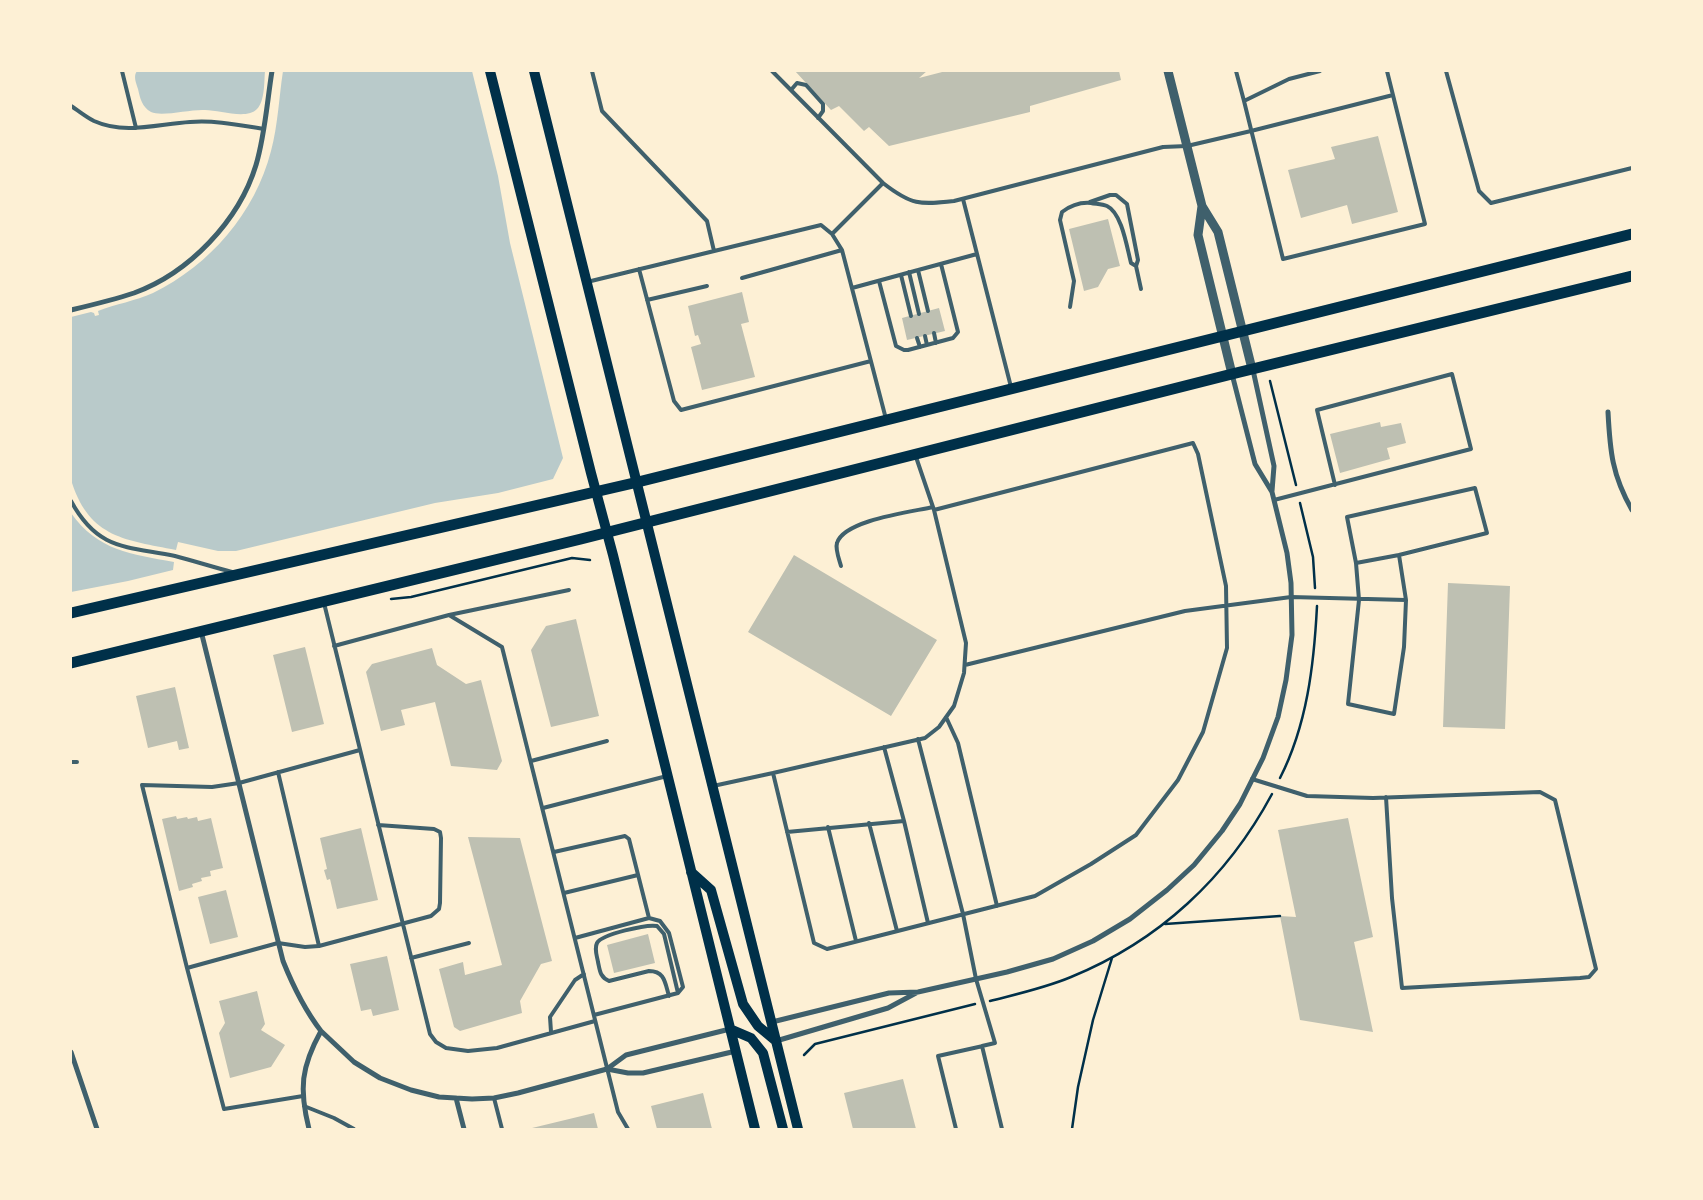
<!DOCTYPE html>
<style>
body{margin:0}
#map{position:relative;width:1703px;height:1200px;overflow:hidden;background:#fdf0d5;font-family:"Exo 2",sans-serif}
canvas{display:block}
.frame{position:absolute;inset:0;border:72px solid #fdf0d5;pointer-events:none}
</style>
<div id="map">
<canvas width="1703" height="1200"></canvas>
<div class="frame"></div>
</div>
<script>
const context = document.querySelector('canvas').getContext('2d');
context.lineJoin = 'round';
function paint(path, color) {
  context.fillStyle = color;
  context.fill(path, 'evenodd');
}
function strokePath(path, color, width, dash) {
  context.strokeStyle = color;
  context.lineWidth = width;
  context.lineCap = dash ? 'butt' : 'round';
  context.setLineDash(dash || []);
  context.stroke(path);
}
const green = new Path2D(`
 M137,71H265C264,82 265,101 257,109C247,120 219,110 205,110C191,109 162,117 151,112C142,107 140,98 138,89C136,83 133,76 137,71Z
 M283,71H472L498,176L510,243L563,458L553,479L498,493L435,503L236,551H218L178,542L176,550C126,540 90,538 72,483L71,317L91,312L94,313L95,316L99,315L98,311C116,304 135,301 153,293C210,265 255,213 271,151C278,125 279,97 283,71Z
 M71,513C98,551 131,554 174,562L173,570L128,581L71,592Z`);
const building = new Path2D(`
 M795,71H927L919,78L946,71H1119L1121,80L1030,106V112L889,146L869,127L864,131L839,106L831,110Z
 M1378,136L1398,212L1352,224L1347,205L1301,218L1288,170L1335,159L1331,147Z
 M1108,219L1120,266L1108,269L1098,287L1084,291L1069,229Z
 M742,292L749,322L741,324L755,377L702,390L691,347L701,344L698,335L695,336L688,306Z
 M939,308L945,331L907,340L902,318Z
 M1380,422L1381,427L1401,423L1406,443L1387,448L1390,459L1340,473L1330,434Z
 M794,555L937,640L891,716L748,632Z
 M1448,583L1510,586L1505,729L1443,727Z
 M576,619L599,716L551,727L531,650L546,626Z
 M305,647L324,724L292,732L273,655Z
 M432,648L437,665L466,684L481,680L502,761L497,770L451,766L435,702L401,710L405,725L381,731L366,672L372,664Z
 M175,687L189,748L179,750L177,741L148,748L136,696Z
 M176,816L177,819L187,817L188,819L197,817L198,821L211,818L223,868L210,871L211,876L201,878L202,881L192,884L193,887L179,891L162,819Z
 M1348,818L1373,937L1354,942L1373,1032L1300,1020L1280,916L1296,917L1278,830Z
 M361,828L378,900L337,909L330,879L327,880L324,870L327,869L320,838Z
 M468,837L520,838L552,961L541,964L520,1001L522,1013L460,1031L454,1027L439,969L463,962L465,975L502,965Z
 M226,890L238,937L210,944L198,897Z
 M648,934L655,963L614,973L607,945Z
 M387,956L399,1010L373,1016L371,1009L361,1011L350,964Z
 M257,991L265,1024L261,1030L285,1045L271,1067L230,1078L219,1033L225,1023L219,1001Z
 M903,1079L916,1129H853L844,1093Z
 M703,1093L712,1129H657L651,1106Z
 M594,1113L598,1129H532V1128Z`);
const path = new Path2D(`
 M1270,381L1296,485
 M1300,503L1313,557L1315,588
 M391,599L411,597L572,558L590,560
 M1280,778C1307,725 1314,665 1317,606
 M1165,924L1280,916
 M990,1001C1017,994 1045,988 1071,977C1159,941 1227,878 1272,794
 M804,1055L815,1044L975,1004
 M1072,1129L1078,1087L1093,1020L1112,958`);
const service = new Path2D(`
 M122,71L136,128
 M592,71L602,111L707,221L714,251
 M772,71L883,183C911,205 920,205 954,201L1163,147L1187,146L1251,131L1393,95
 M1236,71L1244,101L1289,79L1320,71
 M1446,71L1479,191L1491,203L1632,168
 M791,90L797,83L806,85L823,104V111L818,118
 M1244,101L1283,259L1425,224L1387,71
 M71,106C79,111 86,117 94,121C125,135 158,124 190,122C215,120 239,125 264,129
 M963,199L1011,387
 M1090,202L1110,195H1116L1127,204L1138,260L1136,266
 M832,234L883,183
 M639,269L674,401L681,410L871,361
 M918,270L928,311
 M909,272L919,314
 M901,275L911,316
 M742,278L842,250
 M879,281L896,346L904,350H908L953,338L958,332L941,264
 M587,282L821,225L832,234L842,250L886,419
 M852,288L977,254
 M647,300L707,286
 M1070,307L1074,281L1060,220L1062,212C1070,206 1081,202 1091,203C1096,204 1102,204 1107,206C1122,213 1127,248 1131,263L1136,266L1141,289
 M934,333L936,343
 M925,336L927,345
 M917,338L920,347
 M1274,500L1471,449L1452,374L1317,410L1335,485
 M71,501C98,551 127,546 175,556C194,561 213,567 232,572
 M1399,555L1356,563L1347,517L1475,488L1487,533L1399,555L1406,600
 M841,566C839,559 835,549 837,543C844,520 911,512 933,507
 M324,603L430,1034L436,1042L446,1048L468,1051L497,1048L595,1021
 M449,615L569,590
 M334,646L449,615L502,647L618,1112L628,1129
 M965,665L1185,611L1291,597L1406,600L1404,647L1394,714L1348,704L1359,600L1356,563
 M946,717L958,743L997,906
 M918,739L963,914L976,979L995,1043L982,1046L1002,1129
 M884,747L904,821
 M531,761L607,741
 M71,762H77
 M278,772L319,946
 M773,773L925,738L939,727L954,706L964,673L966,643L934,510
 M1252,779L1307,796L1373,798L1540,792L1555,800L1596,969L1589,977L1580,978L1402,988L1392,898L1386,797
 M713,786L773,773L814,943L827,949L1035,896L1091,864L1136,835L1178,780L1203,732L1227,648L1226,586L1198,454L1193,443L934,510L916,457
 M543,808L667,776
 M869,823L897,931
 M828,827L856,941
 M787,832L904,821L928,923
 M554,852L625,836L629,839L649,918
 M564,893L638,875
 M575,938L649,918L660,921L669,933L683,987L678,993L594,1015
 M411,958L469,943
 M187,968L142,785L212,787L239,783L360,750
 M669,996C665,983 665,971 649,971L609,981C600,977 600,971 598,962C597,956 594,949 597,943C602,934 647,924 657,926L664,934L678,993
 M551,1032L550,1017L575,980L584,974
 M303,1096L224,1109L187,968L278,943L305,947L319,946L431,916L439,909L440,903L441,838L440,832L434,829L378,825
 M494,1098L502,1129
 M304,1106L334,1118L354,1129
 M956,1129L938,1056L983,1046`);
const minor = new Path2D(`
 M71,310C92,305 113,300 134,293C189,273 239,221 256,165C265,135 267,102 272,71
 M1253,370L1274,466L1272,491
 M1608,412C1610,451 1612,475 1632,510
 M201,631L283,961C293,986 304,1009 321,1031C301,1067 299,1089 309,1129
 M772,1022L889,993L918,992L1007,972L1053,959L1093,941L1130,919L1167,890L1194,865L1222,831L1240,804L1263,758L1278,717L1286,680L1292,635L1291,583L1287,553L1272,492L1255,464L1232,374
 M321,1031L354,1062L380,1078L411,1090L439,1097L472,1099L494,1098L518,1093L607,1069L626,1055L730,1029
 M776,1041L888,1008L916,993
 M71,1052L97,1129
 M607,1069L628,1073H643L736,1051
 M456,1098L464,1129`);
const tertiary = new Path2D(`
 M1168,71L1202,206L1218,232L1252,369
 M1202,206L1198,235L1232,374`);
const secondary = new Path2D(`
 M490,71L591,473L613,555L755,1129
 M534,71L798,1129
 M691,872L711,890L743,1004L758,1026L776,1041
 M730,1029L751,1038L763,1053L783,1129`);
const primary = new Path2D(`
 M71,613L638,482L1632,234
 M71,663L581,539L1232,374L1632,276`);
paint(green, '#b9caca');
paint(building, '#bec0b2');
strokePath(path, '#003049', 2.5);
strokePath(service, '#3f606c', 4);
strokePath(minor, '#3f606c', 5);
strokePath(tertiary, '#3f606c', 9);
strokePath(secondary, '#003049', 10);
strokePath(primary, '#003049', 11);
</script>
